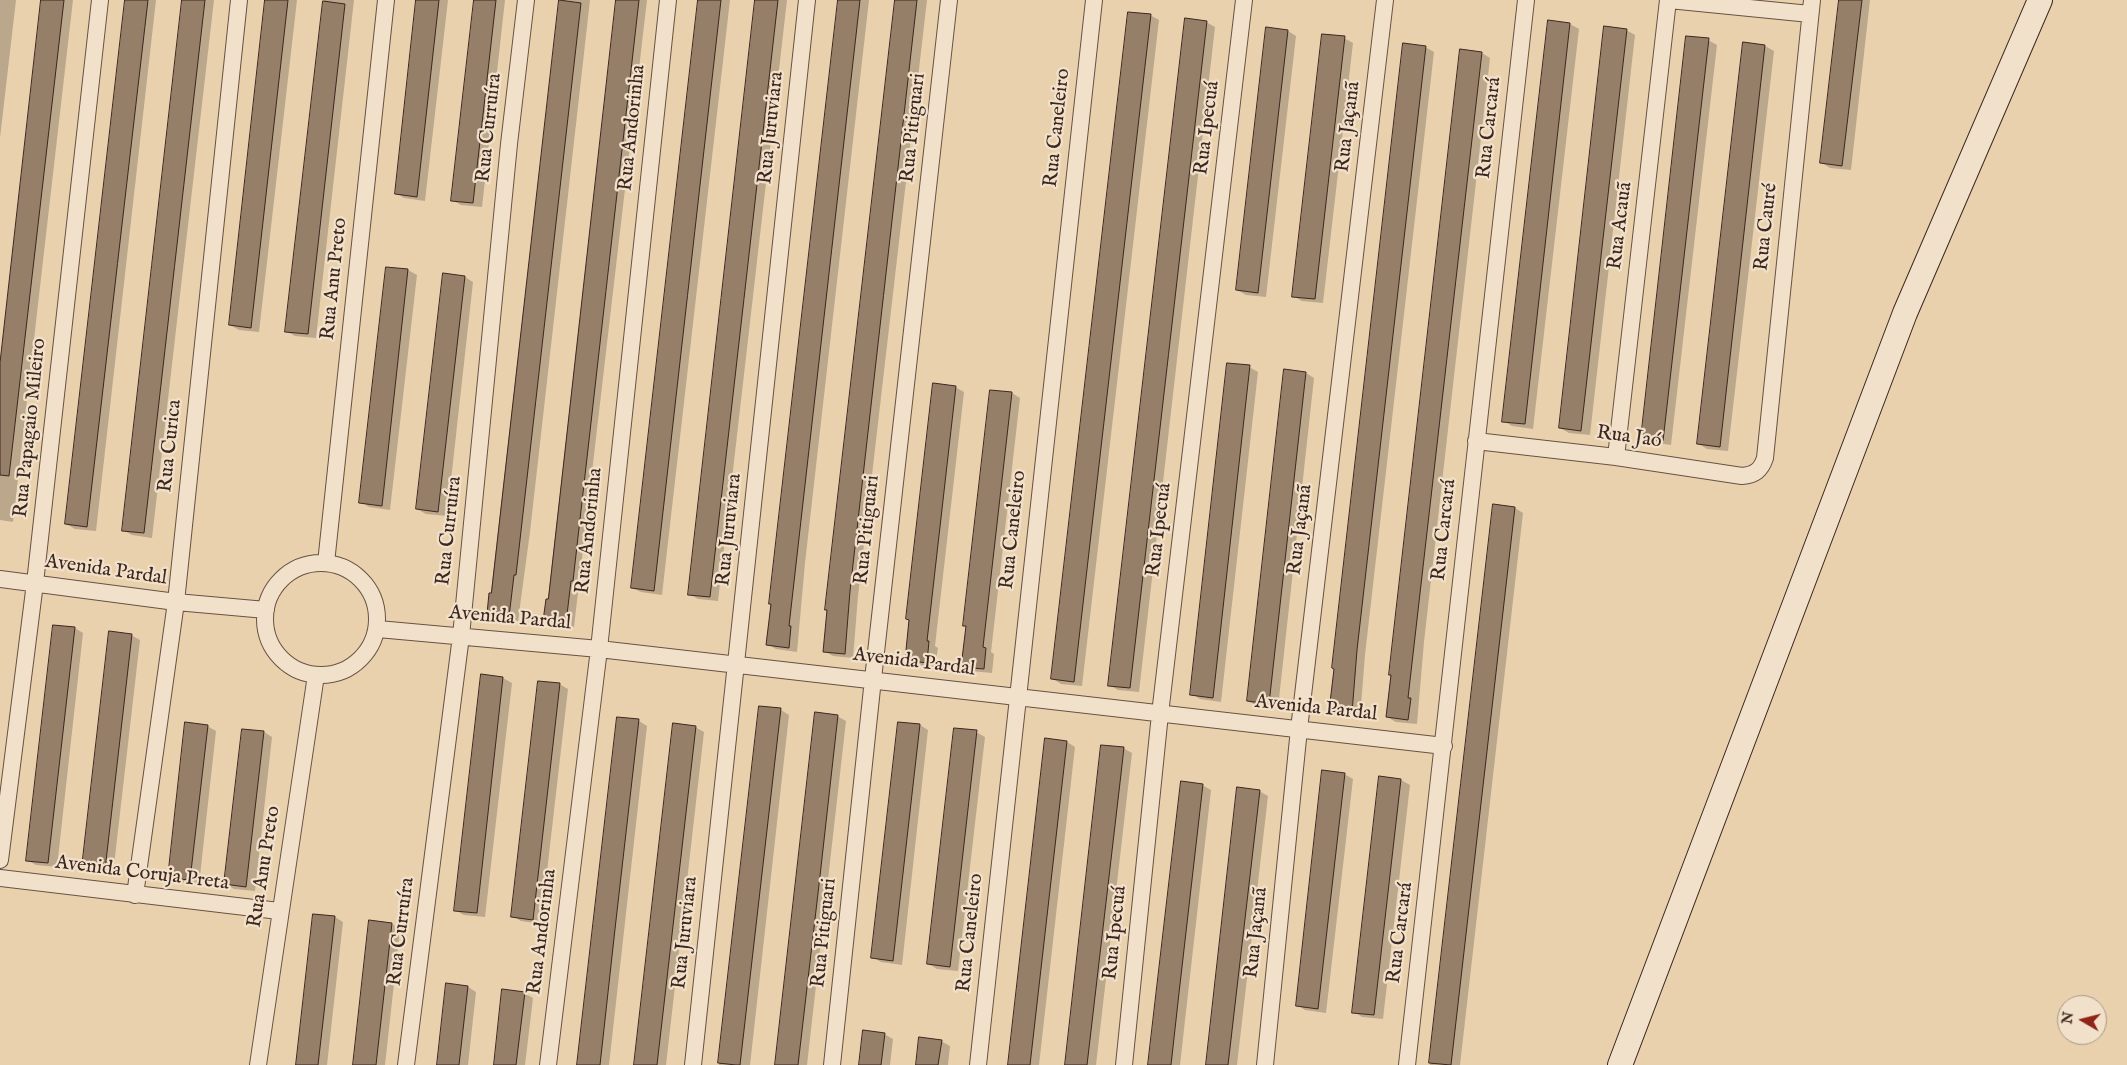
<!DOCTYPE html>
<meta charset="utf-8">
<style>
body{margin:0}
#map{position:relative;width:2127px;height:1065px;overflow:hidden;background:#ead1ae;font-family:"IM FELL English",serif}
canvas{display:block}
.north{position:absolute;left:2057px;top:995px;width:50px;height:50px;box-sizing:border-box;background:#f1e1ca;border:1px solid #a89786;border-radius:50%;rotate:278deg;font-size:14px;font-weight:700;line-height:20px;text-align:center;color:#3b271f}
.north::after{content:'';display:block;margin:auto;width:18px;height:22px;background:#8f2418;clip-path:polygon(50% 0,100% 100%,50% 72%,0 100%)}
</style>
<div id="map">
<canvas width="2127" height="1065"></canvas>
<div class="north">N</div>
</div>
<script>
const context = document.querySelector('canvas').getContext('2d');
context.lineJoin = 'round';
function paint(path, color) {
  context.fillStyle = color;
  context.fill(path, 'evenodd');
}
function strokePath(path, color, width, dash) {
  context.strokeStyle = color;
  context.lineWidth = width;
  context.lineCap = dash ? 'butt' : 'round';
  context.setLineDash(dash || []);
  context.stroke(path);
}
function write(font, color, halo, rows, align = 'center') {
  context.font = font + ' "IM FELL English",serif';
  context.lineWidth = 4.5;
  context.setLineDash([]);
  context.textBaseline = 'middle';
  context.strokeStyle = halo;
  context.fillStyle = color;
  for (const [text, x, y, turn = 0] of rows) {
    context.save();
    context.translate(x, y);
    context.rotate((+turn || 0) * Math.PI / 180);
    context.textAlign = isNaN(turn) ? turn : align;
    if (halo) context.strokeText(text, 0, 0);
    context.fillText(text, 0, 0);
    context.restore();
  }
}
const shadow = new Path2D(`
 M0,0H16L0,138Z
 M43,0H73L13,522L0,520V375Z
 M126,0H156L96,531L75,529L66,524Z
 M183,0H214L152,538L132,535L123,530Z
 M267,0H297L259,332L239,330L230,325Z
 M324,0H354L316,338L295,336L286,331Z
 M418,0H448L425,201L404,198L396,193Z
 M475,0H505L482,207L461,205L452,200Z
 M560,0H590L530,532L518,621L497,619L488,614L492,594Z
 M617,0H647L574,627L553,625L545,620L549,601Z
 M699,0H730L662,595L641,592L632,588Z
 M757,0H787L718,601L698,599L689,594Z
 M839,0H869L805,563L797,652L776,649L767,644L773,577Z
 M896,0H927L858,596L853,658L833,656L824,651Z
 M1840,0H1870L1851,170L1830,168L1822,163Z
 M1150,15L1159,20L1082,686L1061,684L1053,679Z
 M1549,21L1570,24L1579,29L1533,429L1512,426L1504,421Z
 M1206,22L1215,27L1139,692L1118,690L1109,685Z
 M1626,30L1635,35L1590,435L1569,433L1560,428Z
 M1288,31L1296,36L1266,297L1246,295L1237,290Z
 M1344,38L1353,43L1323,303L1302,301L1293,296Z
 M1708,40L1717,45L1671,445L1651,442L1642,437Z
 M1744,44L1765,46L1774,51L1728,451L1707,449L1699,444Z
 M1425,47L1434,52L1365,655L1360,718L1339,715L1330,710Z
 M1482,53L1490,58L1424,642L1417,724L1396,722L1387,717L1393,641Z
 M387,268L408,270L417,275L390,510L369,507L361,502Z
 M465,277L473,282L447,516L426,514L417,509Z
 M1249,367L1258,372L1221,702L1200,699L1192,694Z
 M1306,373L1314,378L1278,708L1257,706L1248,701Z
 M955,387L964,392L935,646L938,648L935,667L915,665L906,660Z
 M1012,393L1020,398L991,652L994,654L992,673L971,671L962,666L967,627L964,625Z
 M1494,506L1515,508L1523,513L1460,1065H1430Z
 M75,628L83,633L57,867L36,865L27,860Z
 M131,635L140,640L113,874L92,872L84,867Z
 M482,676L503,678L512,683L485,917L464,915L455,910Z
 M559,684L568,689L541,924L521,921L512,916Z
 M760,707L781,710L789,715L750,1065H719Z
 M837,716L846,721L807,1065H776Z
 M639,721L647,726L609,1065H578Z
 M920,725L928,730L902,965L881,962L872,957Z
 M207,726L216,731L199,885L178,882L169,877Z
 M695,727L704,732L666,1065H636Z
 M264,732L272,737L255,891L234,889L226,884Z
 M976,732L985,737L958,971L937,969L929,964Z
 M1067,742L1075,747L1039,1065H1009Z
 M1123,748L1132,753L1096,1065H1066Z
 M1344,774L1353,779L1326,1013L1305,1010L1297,1005Z
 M1380,778L1401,780L1410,785L1383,1019L1362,1017L1354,1012Z
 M1202,785L1211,790L1180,1065H1149Z
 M1259,791L1268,796L1237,1065H1207Z
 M314,915L335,917L343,922L327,1065H297Z
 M392,924L400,929L385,1065H354Z
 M468,987L476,992L468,1065H438Z
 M524,993L533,998L525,1065H495Z
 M884,1034L893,1039L890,1065H860Z
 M941,1041L950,1046L948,1065H917Z`);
const building = new Path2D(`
 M41,0H64L9,476L0,475V363Z
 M125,0H148L87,527L65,524Z
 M182,0H205L144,533L122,531Z
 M265,0H288L251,328L229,325Z
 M416,0H439L417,197L395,194Z
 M474,0H496L473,203L451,201Z
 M559,0L581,3L516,575H514L509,617L487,614L489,593H491Z
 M616,0H639L573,581H571L566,623L543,621L546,599H548Z
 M698,0H721L654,591L631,588Z
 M755,0H778L710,597L688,595Z
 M838,0H860L789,626H791L789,648L766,645L771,604H769Z
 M895,0H917L850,591L845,654L823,652L827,610H825Z
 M1839,0H1862L1842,166L1820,163Z
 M323,1L345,4L308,334L285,332Z
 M1128,12L1151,14L1074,682L1051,679Z
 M1185,18L1207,21L1130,688L1108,686Z
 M1548,20L1570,23L1525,424L1502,422Z
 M1604,26L1627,29L1581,431L1559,428Z
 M1266,27L1288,30L1258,293L1236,290Z
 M1322,34L1345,36L1315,299L1292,297Z
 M1686,36L1709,38L1663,441L1641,438Z
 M1743,42L1765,45L1720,447L1697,444Z
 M1403,43L1426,46L1357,650L1352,713L1329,711L1334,669L1332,668Z
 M1460,49L1482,52L1408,698H1411L1408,720L1386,717L1391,675H1389Z
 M386,267L408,269L382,506L359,503Z
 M443,273L465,276L438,512L416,509Z
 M1227,363L1250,365L1213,698L1190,695Z
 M1284,369L1306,372L1269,704L1247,701Z
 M933,383L956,386L927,641H929L927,663L905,660L909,620L906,619Z
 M990,390L1012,392L983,647L986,648L984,669L961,667L966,626H963Z
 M1493,504L1515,507L1451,1065L1429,1063Z
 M53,625L75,627L48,863L26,861Z
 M109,631L132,634L105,870L82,867Z
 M481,674L503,677L477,913L454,911Z
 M538,681L560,683L533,920L511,917Z
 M759,706L781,708L740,1065H736L718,1063Z
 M815,712L838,715L820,876L798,1065H775Z
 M617,717L639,719L615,929L600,1065H577Z
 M185,722L208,725L190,880L168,878Z
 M898,722L920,724L893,961L871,958Z
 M673,723L696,726L657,1065H634Z
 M954,728L977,730L950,967L927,964Z
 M242,729L264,731L246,887L224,884Z
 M1045,738L1067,741L1030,1065H1008Z
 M1101,745L1124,747L1121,774L1087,1065H1065Z
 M1322,770L1345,773L1318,1009L1296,1006Z
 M1379,776L1401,779L1374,1015L1352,1013Z
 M1181,781L1203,784L1179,993L1171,1065H1148Z
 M1237,787L1260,790L1228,1065H1206Z
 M313,914L335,916L332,943L318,1065H296Z
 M369,920L392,923L376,1065H353Z
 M446,983L468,986L459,1065H437Z
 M502,989L525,992L516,1065H494Z
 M863,1030L885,1033L881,1065H859Z
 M919,1037L942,1040L938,1065H916Z`);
const minor = new Path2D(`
 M1669,0L1810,14
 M1476,441L1616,457L1742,476C1755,475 1761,470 1765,458L1812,0
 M1616,457L1668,0
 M326,563L386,0
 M265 619a56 56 0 1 1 112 0a56 56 0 1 1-112 0Z
 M0,579L176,602L266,610
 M378,629L599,649L1444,746
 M0,860L35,583L100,0
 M0,878L279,911
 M135,895L176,602L239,0
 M258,1065L316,675
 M406,1065L461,636L509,144L526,0
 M548,1065L599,649L668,0
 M693,1065L807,0
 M832,1065L873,679L949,0
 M978,1065L1094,0
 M1124,1065L1160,714L1244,0
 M1265,1065L1299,729L1385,0
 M1407,1065L1526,0`);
const secondary = new Path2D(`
 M1620,1065L1905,313L2040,0`);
const streetNames = [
 ["Rua Jaçanã",1349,127,-83],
 ["Rua Curruíra",490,128,-84],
 ["Rua Andorinha",633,128,-84],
 ["Rua Juruviara",772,128,-84],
 ["Rua Pitiguari",914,128,-84],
 ["Rua Caneleiro",1058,128,-84],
 ["Rua Ipecuá",1208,128,-83],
 ["Rua Carcará",1490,128,-84],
 ["Rua Acauã",1621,226,-83],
 ["Rua Cauré",1767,227,-84],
 ["Rua Anu Preto",335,279,-84],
 ["Rua Papagaio Mileiro",31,428,-84],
 ["Rua Jaó",1629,438,8],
 ["Rua Curica",171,446,-84],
 ["Rua Juruviara",730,530,-84],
 ["Rua Pitiguari",868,530,-84],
 ["Rua Caneleiro",1014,530,-84],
 ["Rua Ipecuá",1160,530,-83],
 ["Rua Jaçanã",1301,530,-83],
 ["Rua Carcará",1445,530,-84],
 ["Rua Curruíra",450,531,-84],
 ["Rua Andorinha",590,531,-84],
 ["Avenida Pardal",106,571,8],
 ["Avenida Pardal",510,619,5],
 ["Avenida Pardal",914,663,7],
 ["Avenida Pardal",1316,709,6],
 ["Rua Anu Preto",265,867,-81],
 ["Avenida Coruja Preta",142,874,7],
 ["Rua Curruíra",402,932,-83],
 ["Rua Andorinha",543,932,-83],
 ["Rua Juruviara",686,933,-84],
 ["Rua Pitiguari",825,933,-84],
 ["Rua Caneleiro",971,933,-84],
 ["Rua Ipecuá",1116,933,-84],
 ["Rua Jaçanã",1257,933,-84],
 ["Rua Carcará",1401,933,-83]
];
paint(shadow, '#0003');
paint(building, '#967f69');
strokePath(building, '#3b271f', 1);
strokePath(minor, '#675243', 18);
strokePath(secondary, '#3b271f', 26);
strokePath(minor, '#f1e1ca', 16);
strokePath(secondary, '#f1e1ca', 24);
write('20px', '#3b271f', '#f1e1ca', streetNames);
</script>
